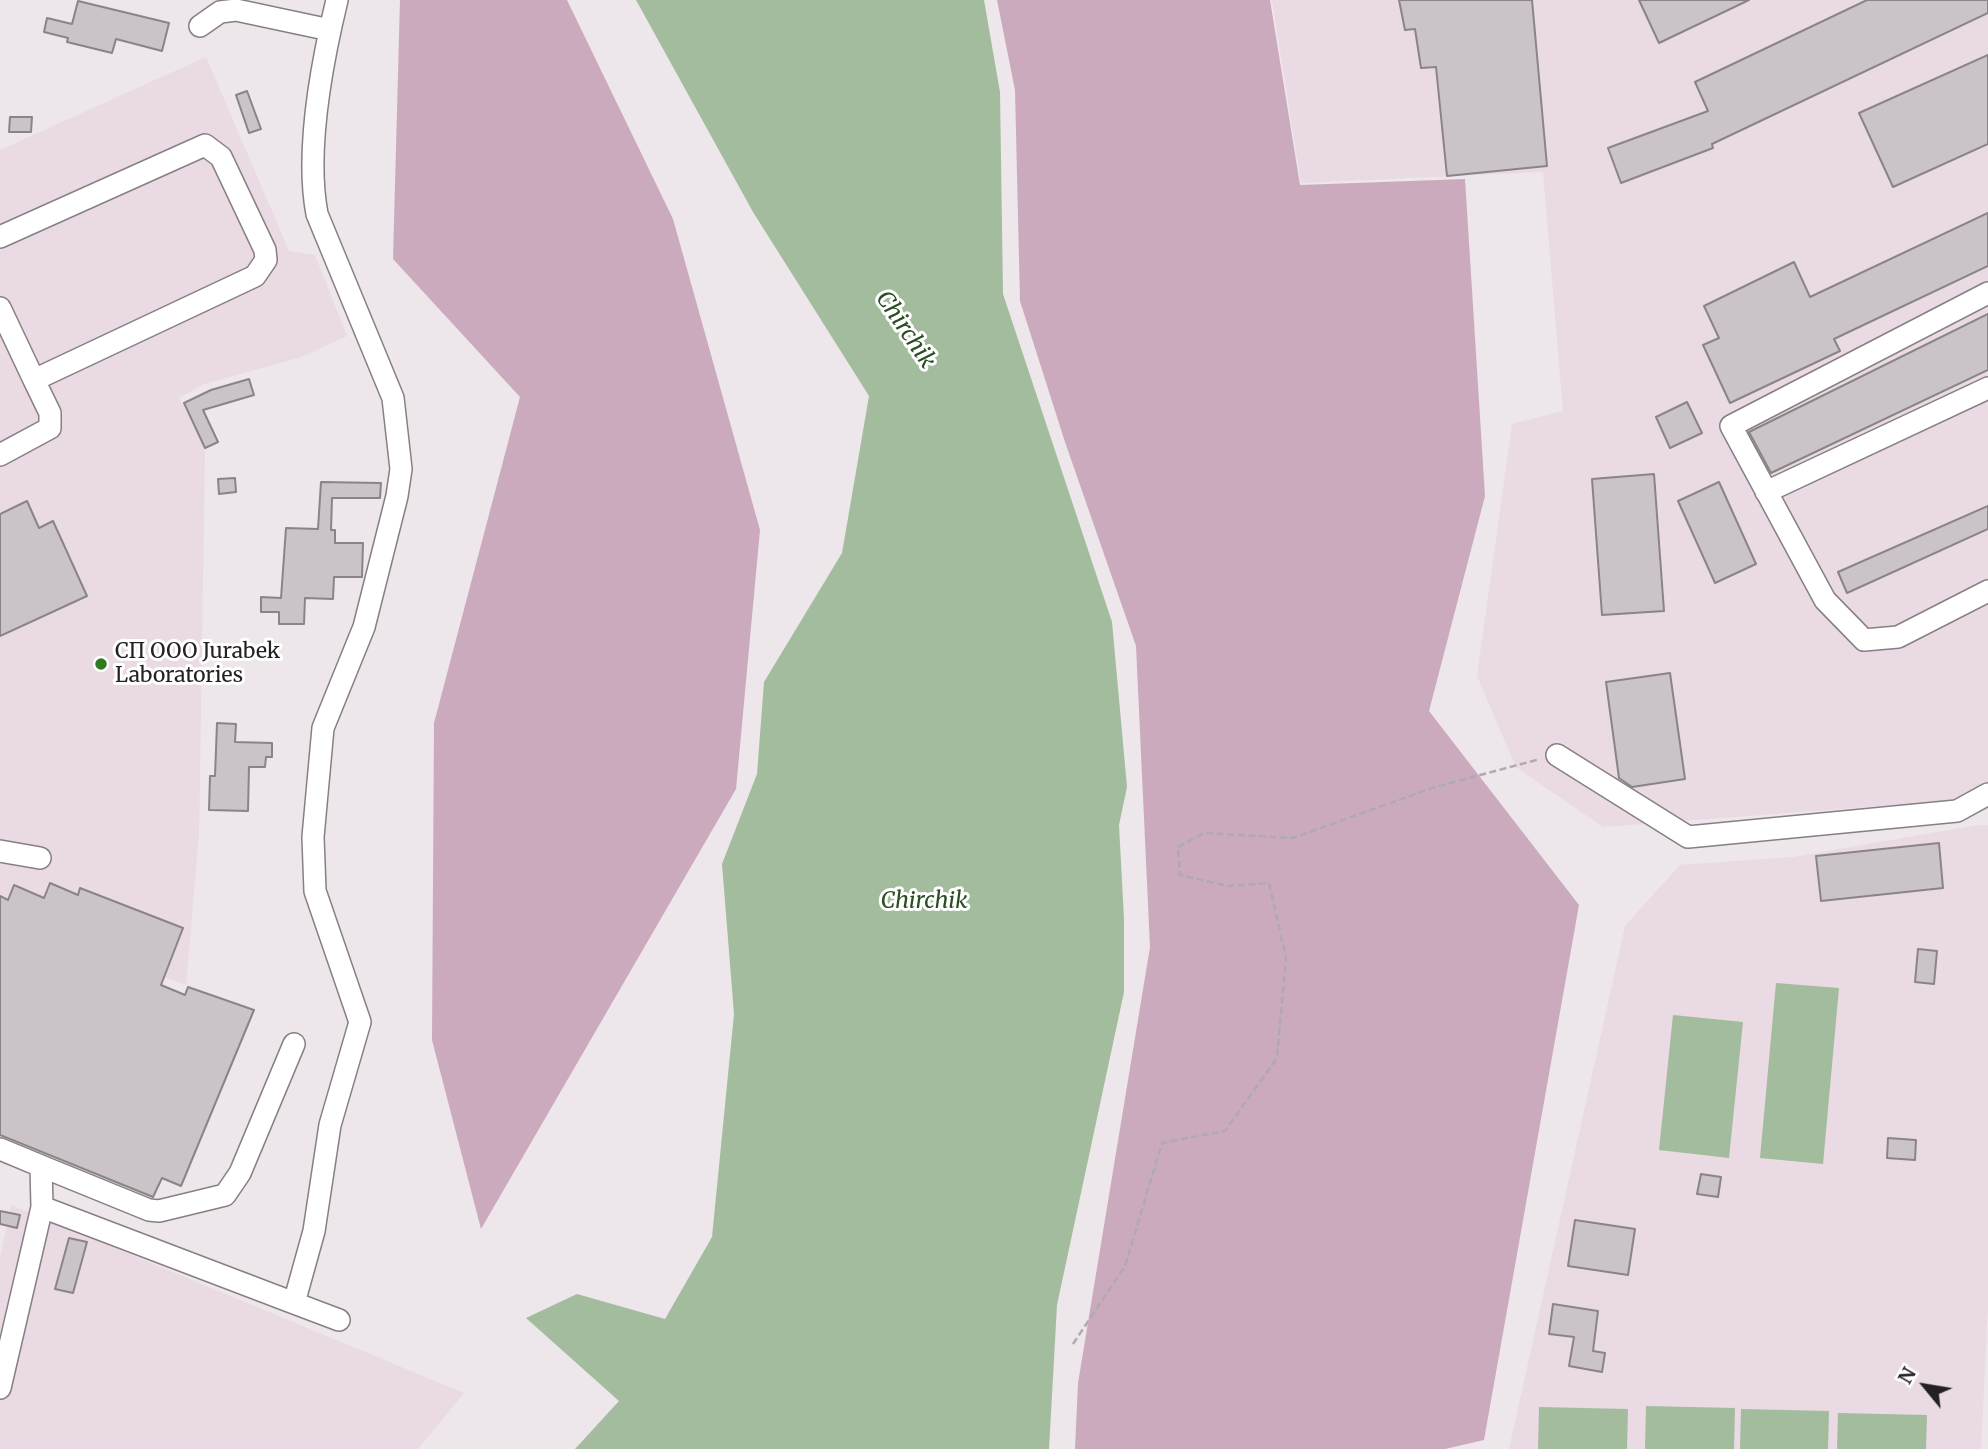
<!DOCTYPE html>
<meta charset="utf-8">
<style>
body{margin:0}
#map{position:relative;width:1988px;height:1449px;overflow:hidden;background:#ede6ea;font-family:Merriweather,serif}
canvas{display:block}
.north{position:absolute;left:1890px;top:1351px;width:70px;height:70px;-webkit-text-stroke:5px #fff;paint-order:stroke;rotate:300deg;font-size:19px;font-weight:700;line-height:28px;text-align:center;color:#232122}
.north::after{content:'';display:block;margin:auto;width:24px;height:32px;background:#232122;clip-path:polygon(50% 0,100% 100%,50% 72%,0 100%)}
</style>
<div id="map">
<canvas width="1988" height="1449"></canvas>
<div class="north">N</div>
</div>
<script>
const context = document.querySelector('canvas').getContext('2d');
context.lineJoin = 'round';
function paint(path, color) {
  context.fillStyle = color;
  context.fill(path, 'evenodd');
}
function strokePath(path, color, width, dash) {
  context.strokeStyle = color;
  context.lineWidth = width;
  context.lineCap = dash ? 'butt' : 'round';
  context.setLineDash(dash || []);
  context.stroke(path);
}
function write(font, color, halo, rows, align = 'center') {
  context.font = font + ' Merriweather,serif';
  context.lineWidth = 6;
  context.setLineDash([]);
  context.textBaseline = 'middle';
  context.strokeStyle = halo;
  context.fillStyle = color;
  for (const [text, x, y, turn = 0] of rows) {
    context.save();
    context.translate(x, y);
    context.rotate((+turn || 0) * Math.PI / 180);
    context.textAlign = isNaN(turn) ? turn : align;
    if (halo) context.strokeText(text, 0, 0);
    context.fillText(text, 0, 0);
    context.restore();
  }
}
const built = new Path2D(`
 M1272,0H1988V784L1959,800L1603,827L1516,767L1477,676L1512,424L1563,411L1543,172L1301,183Z
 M206,57L289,251L315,255L347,336L301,357L204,384L179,398L205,448L199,834L186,985L60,938L0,921V150Z
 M1978,825H1988V1305L1981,1449H1509L1625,926L1680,865L1793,857Z
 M11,1205L464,1393L418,1449H0V1258Z`);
const green = new Path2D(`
 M400,0H567L673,219L760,530L736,789L481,1229L432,1040L434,723L520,397L393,259Z
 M997,0H1270L1300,185L1465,179L1485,496L1429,711L1579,905L1484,1440L1445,1449H1075L1078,1383L1150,947L1136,646L1065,442L1020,301L1015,90Z`);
const water = new Path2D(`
 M636,0H984L1000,92L1003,294L1112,622L1127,787L1119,825L1124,919V992L1057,1305L1049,1449H575L619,1401L526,1318L577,1294L665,1319L712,1237L734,1014L722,864L757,774L764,682L842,553L869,396L753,212Z
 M1776,983L1839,988L1823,1164L1760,1158Z
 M1673,1015L1743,1022L1729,1158L1659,1150Z
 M1646,1406L1735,1408L1734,1449H1645Z
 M1539,1407L1628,1409L1627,1449H1538Z
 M1741,1409L1829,1411L1828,1449H1740Z
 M1838,1413L1927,1415L1926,1449H1837Z`);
const building = new Path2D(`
 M1399,0H1532L1547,166L1447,176L1436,67L1421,68L1415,29L1405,30Z
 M1639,0H1749L1659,43Z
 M1867,0H1988V13L1712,144L1713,148L1621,183L1608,148L1708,111L1695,82Z
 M78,1L169,23L162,51L116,39L112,53L67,42L68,38L44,32L47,18L72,24Z
 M1988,55V144L1893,187L1859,113Z
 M247,91L261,129L249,133L236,95Z
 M10,117H32L31,132H9Z
 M1988,213V266L1834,339L1840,351L1730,403L1703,345L1719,338L1704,306L1794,262L1810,297Z
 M1988,314V370L1771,473L1749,432Z
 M249,379L254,395L203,410L218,442L205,448L184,403L211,390Z
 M1687,402L1702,433L1670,448L1656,417Z
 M1654,474L1664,611L1602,615L1592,479Z
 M235,478L236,492L219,494L218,479Z
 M321,482L381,483L380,498H332L331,530H335V543H363L362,577H334L333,599L305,598L304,624H279V612H261V597L281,598L286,528L318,529Z
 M1719,482L1756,564L1715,583L1678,501Z
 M27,501L39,528L53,521L87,596L0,636V514Z
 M1988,506V529L1847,593L1838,572Z
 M1670,673L1685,779L1632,787L1619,778L1606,682Z
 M217,723L236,724L235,742L272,743V757H266L265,767H249L248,811L209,810L210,776H215Z
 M1939,843L1943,888L1821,901L1816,856Z
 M50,883L78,895L80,888L183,928L161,985L185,995L188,987L254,1010L181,1186L162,1178L153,1197L0,1135V896L8,900L14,885L44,898Z
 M1918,949L1937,951L1934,984L1915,982Z
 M1888,1138L1916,1140L1915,1160L1887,1158Z
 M1701,1174L1721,1177L1718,1197L1697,1194Z
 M0,1211L20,1215L17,1228L0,1224Z
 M1575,1220L1635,1229L1628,1275L1568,1266Z
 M69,1238L87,1242L73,1293L55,1289Z
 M1553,1304L1598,1311L1593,1351L1605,1353L1602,1372L1569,1366L1574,1337L1549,1334Z`);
const path = new Path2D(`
 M1073,1344L1125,1266L1162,1143L1225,1131L1277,1058L1286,958L1269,883L1228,886L1180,875L1178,847L1204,833L1293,838L1432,788L1540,759`);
const minor = new Path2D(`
 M337,0C322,62 305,151 317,214L393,398L401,469L397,496L364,627L323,728L313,837L315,891L360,1022L330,1125L314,1231L294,1303L339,1320
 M200,26L220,12L236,10L330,30
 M0,237L205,145L221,157L265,250L266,260L255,276L34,380L0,308
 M1988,293L1731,426L1825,600L1864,640L1898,637L1988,591
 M0,455L50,428V413L34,380
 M1766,492L1988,388
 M1557,755L1688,837L1957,811L1988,794
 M0,851L40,858
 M0,1149L41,1166L42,1207L294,1303
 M41,1166L149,1210L159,1211L225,1195L240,1173L294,1044
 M0,1388L42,1207`);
const markers = [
 [101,664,7,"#327a1f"]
];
const poiNames = [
 ["СП ООО Jurabek",115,652],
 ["Laboratories",115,676]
];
const waterNames = [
 ["Chirchik",905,330,56],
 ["Chirchik",924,901]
];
paint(built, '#e9dae3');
paint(green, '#cbaabe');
paint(water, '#a3bc9d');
paint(building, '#cac3c7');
strokePath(building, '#8a8488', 2);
strokePath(minor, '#867f83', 24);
strokePath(path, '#afaaad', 2.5, [7, 3.5]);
strokePath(minor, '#fff', 21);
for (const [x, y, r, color] of markers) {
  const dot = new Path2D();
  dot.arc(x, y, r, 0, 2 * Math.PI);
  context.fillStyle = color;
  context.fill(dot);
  strokePath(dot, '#fff', 2.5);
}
write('21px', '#232122', '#fff', poiNames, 'left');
write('italic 23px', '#2a4d22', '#fff', waterNames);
</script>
